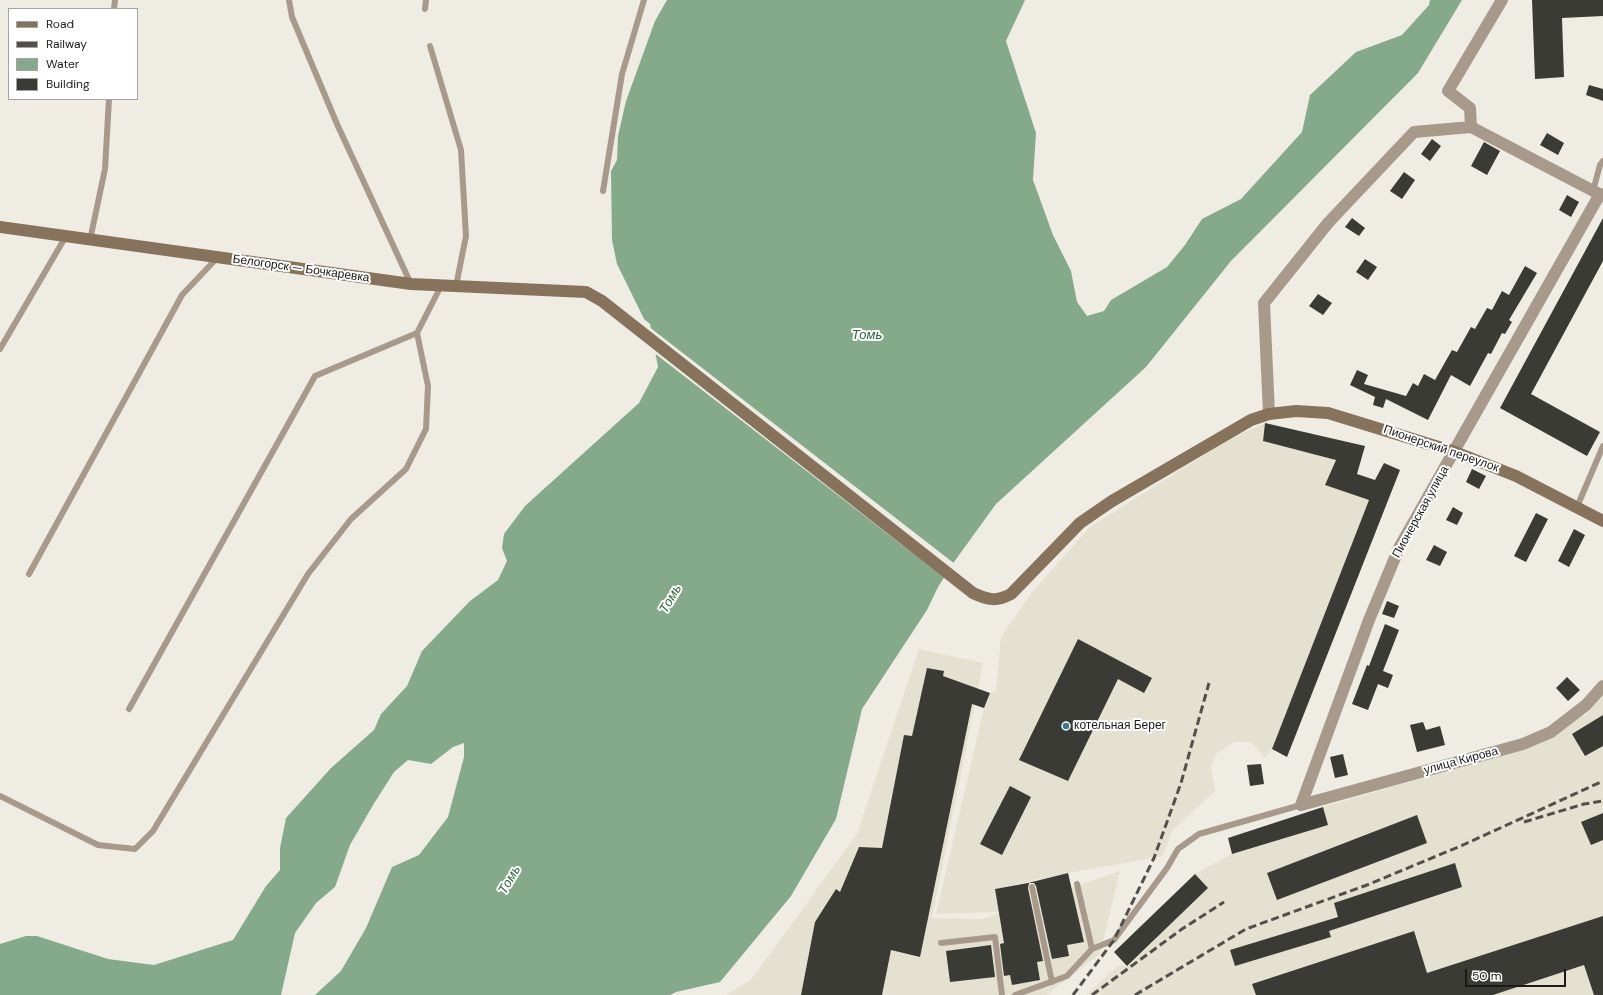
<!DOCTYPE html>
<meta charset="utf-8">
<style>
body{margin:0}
#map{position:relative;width:1603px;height:995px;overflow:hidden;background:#efede3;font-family:"DM Sans",sans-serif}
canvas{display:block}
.legend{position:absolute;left:8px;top:8px;width:130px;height:92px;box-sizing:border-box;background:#fff;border:1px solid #a4a3a2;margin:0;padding:5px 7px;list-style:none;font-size:12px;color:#1b1a17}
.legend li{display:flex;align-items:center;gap:8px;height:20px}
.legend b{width:20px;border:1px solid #a4a3a2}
.scale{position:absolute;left:1465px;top:969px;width:101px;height:18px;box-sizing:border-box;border:2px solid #1b1a17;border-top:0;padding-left:5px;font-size:12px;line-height:14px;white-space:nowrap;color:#1b1a17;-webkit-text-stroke:3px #fff;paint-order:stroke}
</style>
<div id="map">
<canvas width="1603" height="995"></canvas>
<ul class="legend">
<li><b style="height:5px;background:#87735b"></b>Road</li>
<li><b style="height:5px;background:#51504b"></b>Railway</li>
<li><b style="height:11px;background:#84aa8a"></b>Water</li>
<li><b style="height:11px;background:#393b34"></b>Building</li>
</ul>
<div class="scale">50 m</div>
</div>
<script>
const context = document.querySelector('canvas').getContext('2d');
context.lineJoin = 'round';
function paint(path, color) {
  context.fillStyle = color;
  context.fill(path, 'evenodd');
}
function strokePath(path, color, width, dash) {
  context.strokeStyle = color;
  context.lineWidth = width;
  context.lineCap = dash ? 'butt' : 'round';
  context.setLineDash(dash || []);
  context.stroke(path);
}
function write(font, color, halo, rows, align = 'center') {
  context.font = font + ' "DM Sans",sans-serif';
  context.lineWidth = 4;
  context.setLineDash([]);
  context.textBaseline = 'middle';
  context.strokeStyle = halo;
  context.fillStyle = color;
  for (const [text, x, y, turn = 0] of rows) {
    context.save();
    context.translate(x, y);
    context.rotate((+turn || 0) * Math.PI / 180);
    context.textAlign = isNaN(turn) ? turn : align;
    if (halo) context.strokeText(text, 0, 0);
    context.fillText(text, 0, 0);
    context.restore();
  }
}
const built = new Path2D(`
 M1265,423L1263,441L1334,459L1333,466L1325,485L1369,500L1272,749L1265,758L1251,742H1234L1216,754L1211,768L1215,791L1172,831L1163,856L1068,873L995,889L999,912L936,914L984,708L990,693L996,691L1001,637L1032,592L1090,527L1228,440Z
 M919,649L983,663L932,918L983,919L1120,871L1100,954L1046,995H726L751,980L857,834Z
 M1603,696V995H1086L1119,965L1127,966L1208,888L1195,874L1232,854L1328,825L1323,807L1530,747L1585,715Z`);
const water = new Path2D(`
 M667,0H1025L1006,41L1036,133L1033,180L1053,235L1071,271L1077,302L1087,316L1104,311L1111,300L1167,267L1185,245L1202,219L1241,199L1302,132L1310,95L1356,52L1402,35L1429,5L1430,0H1462L1418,73L1231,261L1146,367L996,504L954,562L938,587L927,610L862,709L836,819L791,896L720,982L676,992L670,995H315L341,971L366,928L392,867L419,855L448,817L464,757V743L453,747L431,764L408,760L394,772L373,805L350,845L335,887L316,903L295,933L281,995H0V944L26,936H37L108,959L154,965L233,940L266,886L280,870V848L286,818L331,768L374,730L381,714L407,686L422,651L470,601L498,580L507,561L502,548L504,534L525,506L639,403L658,367L650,324L644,319L617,264L612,240L611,171L617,160L618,136L626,101L655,21Z`);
const pier = new Path2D(`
 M648,326L955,564L946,579L653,352Z`);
const building = new Path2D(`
 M1532,0H1603V16L1562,18L1564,77L1535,79Z
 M1589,85L1603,89V101L1586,95Z
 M1547,133L1564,143L1558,155L1540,145Z
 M1432,139L1441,146L1430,161L1421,154Z
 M1484,142L1500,151L1487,175L1471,166Z
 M1404,172L1415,180L1402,199L1390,191Z
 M1567,195L1579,202L1571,217L1559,210Z
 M1352,218L1365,228L1359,236L1345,227Z
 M1603,218V261L1531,394L1600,432L1587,456L1500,408Z
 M1365,259L1377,267L1368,280L1356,272Z
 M1525,266L1537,273L1509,320L1512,322L1505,334L1502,333L1491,354L1488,353L1470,386L1451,375L1428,420L1386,399L1383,408L1373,405L1375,397L1350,385L1357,370L1368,375L1364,384L1406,396L1413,383L1418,386L1424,374L1435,380L1452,350L1457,352L1471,327L1475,329L1487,308L1492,310L1502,291L1509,295Z
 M1318,294L1332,303L1323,315L1309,306Z
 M1265,423L1365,446L1357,474L1375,480L1384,463L1400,470L1287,757L1272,749L1369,500L1325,485L1336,460L1263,441Z
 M1472,469L1486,476L1479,489L1466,482Z
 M1453,507L1463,513L1457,525L1446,520Z
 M1536,513L1548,519L1526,562L1514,556Z
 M1574,529L1585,535L1569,567L1558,561Z
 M1434,545L1447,552L1440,566L1426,560Z
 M1387,601L1399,606L1394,618L1382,614Z
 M1385,624L1399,630L1383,671L1393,675L1388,688L1378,684L1368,710L1352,704L1367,665L1369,666Z
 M1078,639L1152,678L1144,693L1118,679L1068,781L1019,760Z
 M927,668L944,671L943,676L990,693L984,708L972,704L920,957L891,950L882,995H801L815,922L836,889L840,892L859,847L882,848L904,735L912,736Z
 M1567,677L1580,690L1568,701L1556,688Z
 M1603,715V746L1585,756L1572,734Z
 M1423,722L1426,730L1440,726L1445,745L1417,752L1410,725Z
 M1343,754L1348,775L1335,778L1330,757Z
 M1261,764L1264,784L1250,786L1247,765Z
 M1010,786L1031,797L1002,855L980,844Z
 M1323,807L1328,825L1232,854L1228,838Z
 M1603,813V840L1591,845L1581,822Z
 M1417,815L1427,843L1277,900L1267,873Z
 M1455,863L1462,887L1329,931L1331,937L1235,966L1230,950L1338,917L1334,903Z
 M1068,873L1084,942L1067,945L1069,956L1052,959L1036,886L1034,883H1029L1028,888L1043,961L1037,962L1040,980L1012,985L1010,975L1004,976L1000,944L1004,943L995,889L1028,883Z
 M1195,874L1208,888L1127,966L1114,952Z
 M1603,916V995H1594L1584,965L1493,995H1256L1252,984L1414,931L1427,973Z
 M991,945L995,977L950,982L946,951Z`);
const lane = new Path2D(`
 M289,0L292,17L337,124L411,284
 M114,9L115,0
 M425,9L426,0
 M430,46L461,150L466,236L456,286
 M603,191L622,74L644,0
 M1593,191L1600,165L1603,161
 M90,240L105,169L109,99
 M0,349L66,236
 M1577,507L1603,446
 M29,574L182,295L218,257
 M129,709L315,376L417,333L441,286
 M0,796L98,845L135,849L153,831L308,574L351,519L406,469L426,429L428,386L417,333
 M1077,884L1092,949
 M1032,887L1052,982
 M941,943L995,937L1002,995
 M1015,995L1067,976L1092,949L1114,940L1167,868L1178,849L1199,834L1301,805`);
const street = new Path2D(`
 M1471,127L1603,196
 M1269,414L1264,303L1328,223L1414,132L1471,127L1470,108L1448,91L1502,0
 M1301,805L1369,620L1399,548L1600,194
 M1301,805L1523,744L1551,732L1586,705L1603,686`);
const secondary = new Path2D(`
 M0,227L411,284L586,292L602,301L973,593C988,600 996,602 1011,594L1080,523L1112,501L1251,420L1269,414L1296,411L1328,413L1455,452L1516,476L1603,521`);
const rail = new Path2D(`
 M1524,822L1584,804L1603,801
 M1073,995L1114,940L1154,858L1181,783L1209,683
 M1092,995L1182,929L1224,902
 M1135,995L1246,929L1367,885L1463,845L1603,781`);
const markers = [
 [1066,726,4,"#3c778f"]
];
const streetNames = [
 ["Белогорск — Бочкаревка",301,269,8],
 ["Пионерский переулок",1441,449,19],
 ["Пионерская улица",1421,512,-61],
 ["улица Кирова",1461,761,-15]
];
const poiNames = [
 ["котельная Берег",1074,726]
];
const waterNames = [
 ["Томь",867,336],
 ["Томь",671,599,-60],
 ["Томь",510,880,-60]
];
paint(built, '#e4e1d0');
paint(water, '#84aa8a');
paint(pier, '#efede3');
paint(building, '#393b34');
strokePath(lane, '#a89a8a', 6);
strokePath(street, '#a89a8a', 12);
strokePath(secondary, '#87735b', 12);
strokePath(rail, '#51504b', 3, [8, 4]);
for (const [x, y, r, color] of markers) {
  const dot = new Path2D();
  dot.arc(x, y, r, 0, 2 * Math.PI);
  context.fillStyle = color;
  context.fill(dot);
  strokePath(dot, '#fff', 1.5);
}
write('12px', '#1b1a17', '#fff', streetNames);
write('12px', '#1b1a17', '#fff', poiNames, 'left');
write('italic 13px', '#2a6237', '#fff', waterNames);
</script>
